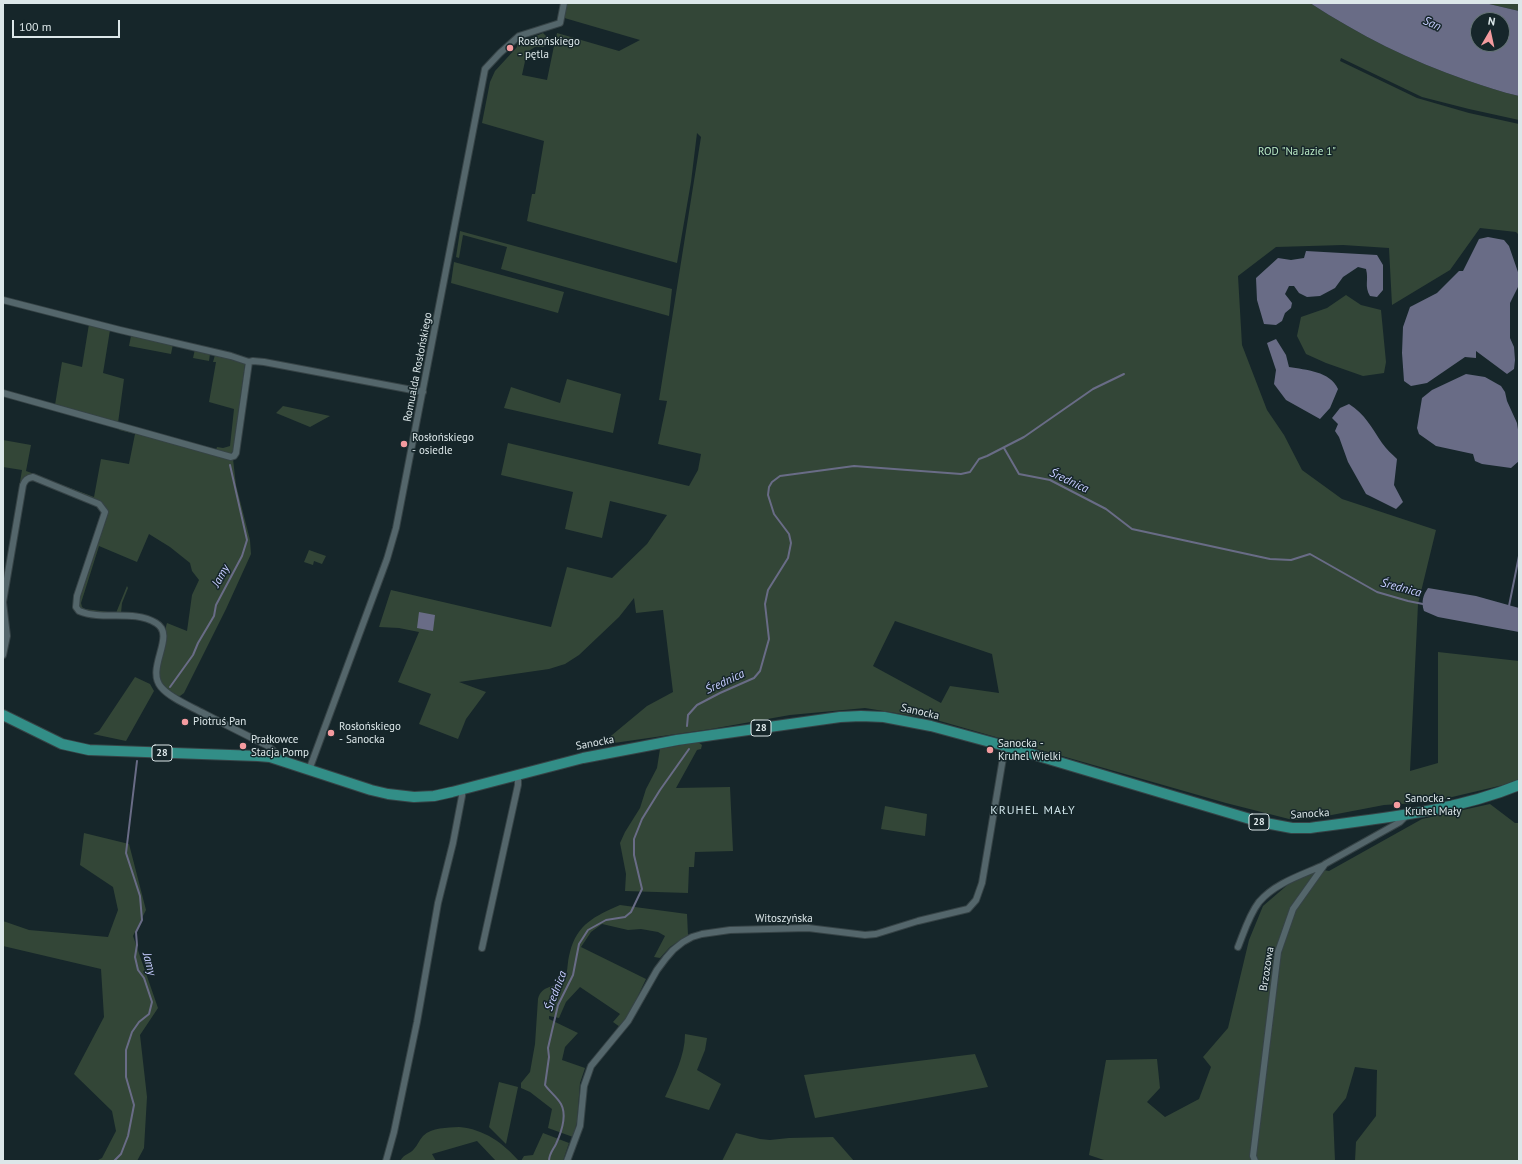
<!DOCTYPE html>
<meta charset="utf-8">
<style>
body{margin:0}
#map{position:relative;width:1522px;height:1164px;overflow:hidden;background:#16262a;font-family:"PT Sans",sans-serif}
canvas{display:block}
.frame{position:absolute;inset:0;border:4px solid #dce7e9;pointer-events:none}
.north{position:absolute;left:1470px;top:12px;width:40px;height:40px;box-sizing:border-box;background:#16262a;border:1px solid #657376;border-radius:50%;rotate:9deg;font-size:11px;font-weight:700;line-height:16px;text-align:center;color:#dce7e9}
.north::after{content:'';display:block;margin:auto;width:14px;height:18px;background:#f49b9f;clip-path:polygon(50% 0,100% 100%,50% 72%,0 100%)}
.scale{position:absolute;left:12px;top:20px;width:108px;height:18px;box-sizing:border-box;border:2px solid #dce7e9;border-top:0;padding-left:5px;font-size:12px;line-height:14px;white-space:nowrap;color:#dce7e9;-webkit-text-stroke:3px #16262a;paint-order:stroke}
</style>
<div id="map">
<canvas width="1522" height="1164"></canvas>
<div class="frame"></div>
<div class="north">N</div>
<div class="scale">100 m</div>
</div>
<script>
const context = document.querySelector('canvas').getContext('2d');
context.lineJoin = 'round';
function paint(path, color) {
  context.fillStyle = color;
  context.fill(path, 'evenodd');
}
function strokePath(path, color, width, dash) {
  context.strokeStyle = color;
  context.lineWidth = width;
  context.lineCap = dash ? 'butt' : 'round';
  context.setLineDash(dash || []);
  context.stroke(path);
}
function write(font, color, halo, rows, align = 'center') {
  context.font = font + ' "PT Sans",sans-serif';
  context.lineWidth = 3;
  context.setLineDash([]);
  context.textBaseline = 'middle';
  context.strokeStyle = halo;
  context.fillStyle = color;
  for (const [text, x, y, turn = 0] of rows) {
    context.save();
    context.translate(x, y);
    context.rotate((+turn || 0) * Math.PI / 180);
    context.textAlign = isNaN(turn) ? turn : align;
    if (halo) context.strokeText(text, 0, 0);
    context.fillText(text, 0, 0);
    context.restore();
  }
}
const green = new Path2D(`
 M563,3H1310C1359,35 1411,61 1466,80C1484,86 1501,92 1519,96V120L1469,109L1422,97L1341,58L1340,61L1417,98L1469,113L1519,124V235L1516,232L1480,228L1450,270L1392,305L1389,248L1343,245L1276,247L1238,276L1242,345L1267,410L1284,435L1302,470L1342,499L1436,530L1418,604L1410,771L1438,763V652L1519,661V779L1503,785L1431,802L1384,805L1316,818L1293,820L1226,803L933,719L865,708L790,715L711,729L600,745L647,706L673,692L663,610L636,613L634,598L619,617L579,655L565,664L549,669L459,682L486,692L466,719L458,739L419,724L431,694L398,682L419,632L399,628L379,627L391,590L551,627L567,567L612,578L647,544L667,515L610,501L602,538L565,529L573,492L501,475L508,443L689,486L698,470L701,454L658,444L667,401L659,400L701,137L697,133L691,182L677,263L527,221L532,194H535L544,141L482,123L490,82L495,71L517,47V44L543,33L547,37L544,47H535L527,52L522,75L547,80L554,46L557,33L619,51L640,40L561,17ZM895,621L992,654L999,693L950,686L941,703L873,666Z
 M1485,3H1519V11Z
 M460,231L672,289L669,316L501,269L507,247L463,235L459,258L456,257Z
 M454,262L564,292L558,313L451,283Z
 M1346,295L1361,305L1381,310L1386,362L1384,373L1363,376L1326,363L1306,354L1297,336L1301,317L1327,308Z
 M89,324L110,330L103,373L124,379L118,423L55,405L62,362L82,367Z
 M131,336L173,344L171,354L129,346Z
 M195,349L210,354L209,361L193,358Z
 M215,355L241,361L245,364L233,452L229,454L216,450L217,447L223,448L230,446L234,409L209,402L216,362H213Z
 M567,379L621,394L613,433L504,408L511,387L560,403Z
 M283,406L330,416L310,427L276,413Z
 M119,427L233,459L236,485L250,540L251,554L226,609L184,693L180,696C174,696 171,693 167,689C151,676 162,657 166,640C168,633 164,631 167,623L187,631L192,595L199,580L192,571L190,563L170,547L149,534L137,562L99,546L81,603L82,607L85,609L116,613L127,586L128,588L122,603L121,613C111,615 85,613 78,606L79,600L107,517V509L103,504L56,484L57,483L94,497L101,459L129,464L135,434L119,430Z
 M3,440L31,445L26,471L40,476L31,475L24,477L19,494H18L22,470L3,467Z
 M309,550L326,556L322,564L314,561L313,565L304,562Z
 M135,677L150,684L154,691L126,741L93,734L99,731Z
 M698,742L702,745L701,749L697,750L676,788L730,787L733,851L695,852L694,867H689L688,893L625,891L626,874L620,843L625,832L640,808L646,789L657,768L660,749Z
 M1490,804L1515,823H1519V1161H1355L1356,1142L1376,1116L1377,1070L1355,1067L1346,1098L1333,1114L1335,1161H1107L1089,1155L1106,1060L1157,1059L1160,1088L1147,1102L1165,1117L1199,1099L1211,1067L1203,1057L1228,1028L1249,940L1263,906L1292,881L1318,869L1329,871L1422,819Z
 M885,806L927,814L925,836L881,829Z
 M84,833L129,844L146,910L133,936L158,1008L140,1035L147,1097L144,1148L137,1161H96L102,1158L116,1131L112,1111L74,1074L104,1017L101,969L3,946V921L29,930L108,937L118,910L113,887L80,865Z
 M620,905L687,914L688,935L670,947L660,958L654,957L665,936L658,932L641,929L628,930L602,924L591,932L581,947L646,979L628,1017L620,1027L613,1022L620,1014L580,987L566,1002L559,1018L549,1016V1019L578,1033L565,1047L562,1060L585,1068L580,1083L577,1122L573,1137L548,1128L552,1109L530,1092L521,1088V1083L530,1072L535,1044L538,999C542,984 554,989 565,980C568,971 567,962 570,952C577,924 595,916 620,905Z
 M685,1034L707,1038L705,1050L697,1070L721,1084L709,1110L665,1097C674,1077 685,1056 685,1034Z
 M975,1054L988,1087L815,1118L804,1075Z
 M499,1082L518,1087L506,1144L489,1127Z
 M459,1127C484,1129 503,1143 519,1161H496L477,1141L432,1154L436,1161H400C405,1153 409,1155 414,1149C418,1145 419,1140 423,1136C432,1127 447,1128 459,1127Z
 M543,1133L569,1143L563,1161H521L524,1156L533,1155Z
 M736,1133L760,1139L770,1140L789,1138L833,1137L854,1161H722Z`);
const water = new Path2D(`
 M1310,3H1485L1519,11V96C1501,92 1484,86 1466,80C1411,61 1359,35 1310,3ZM1478,20H1502V44H1478Z
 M1488,237L1504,240L1509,246L1519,275V285L1510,303V338L1514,347L1515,360L1514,369L1507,374L1476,351V358L1465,357L1427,383L1411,386L1404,381L1402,353L1403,327L1410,307L1437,293L1459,271H1463L1479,239Z
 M1306,251L1377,255L1383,265V290L1377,297L1370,296C1364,286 1369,280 1366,269L1358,267L1343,277L1335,288L1320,296L1307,297L1299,293L1294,286H1289L1285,294L1292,303L1291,308L1285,313L1282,321L1276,325L1264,324L1257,300L1256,278L1278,258L1291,260L1304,258Z
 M1276,339L1286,355L1289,367C1306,370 1330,371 1338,389L1330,408L1320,419L1286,400L1274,384L1276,370L1267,343Z
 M1466,374L1485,377L1501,386L1505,392L1507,401L1517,423L1519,436V461L1511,468L1482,464L1475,461L1473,454L1436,446L1419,434L1417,428L1422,398L1432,390Z
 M1349,404C1365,414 1372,428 1382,443C1386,449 1392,454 1397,459L1394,485L1403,502L1396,509L1366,494L1348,462L1339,437L1335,431L1338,424L1332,418L1340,408Z
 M1428,588L1476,596L1519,608V632L1438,617L1424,611C1421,602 1423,595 1428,588Z
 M419,612L435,615L433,631L417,628Z`);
const stream = new Path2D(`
 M1004,448L1019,474L1050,480L1106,509L1132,529L1270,559L1291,560L1310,554L1377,592L1408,601L1423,604
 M1509,606L1519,556
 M170,687L193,655L198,643L214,616L216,605L242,556L247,540L230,465
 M687,726L688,715L697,705L720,693L754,678L760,671L769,639L765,604L768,590L788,558L791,543L789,534L774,514L768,495L769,487L772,482L780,476L854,466L961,474L970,472L979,459L987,456L1024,437L1093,389L1124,374
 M114,1161L121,1154L128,1136L134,1105L126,1077V1050L132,1032L139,1022L149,1014L152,1002L144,978L138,970L135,957L137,945L136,932L142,920L140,896L126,853L137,761
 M549,1161C549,1154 553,1150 556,1144C561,1133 567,1115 561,1104C557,1097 549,1091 545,1085L549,1057L548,1048L558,1005L573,975L579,944L588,930L606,920L625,917L631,912L642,889L634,855V839L642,819L660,790L689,749`);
const minor = new Path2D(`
 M3,300L120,330L231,356L249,362L253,361L264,362L423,392
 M3,393L231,457L234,456L236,453L249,362
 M3,655L7,636L3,602L23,485C25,480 27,478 33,477L99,504L105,512L77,596L76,607L79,611C103,621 133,609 156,623C177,635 145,668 161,687C170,698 190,706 203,713C224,724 246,735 268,746L277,754L281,761
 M309,770L387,559L396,528L485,69L500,53L519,36L560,23L564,3
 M1238,947C1244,932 1249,915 1259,902C1275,883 1302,875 1324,865
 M482,948L518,785V774
 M386,1161L394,1132L417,1022L438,903L453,843L462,796V790
 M567,1161L580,1126L584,1086L591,1066L628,1021L657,970L666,958L673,950L683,942L692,937L702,934L730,930L808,928L865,935L876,934L918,921L968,909L976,900L982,883L1005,746
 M1255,1161L1253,1156L1278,952L1293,909L1325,864L1400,822L1407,815`);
const primary = new Path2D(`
 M3,715L62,744L89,750L258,756L270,757L371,790L388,794L414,797L434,796L452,792L583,758L677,740L840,717L861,716L884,717L931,726L1005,746L1260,822L1292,828H1310C1380,818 1453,812 1519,785`);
const markers = [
 [510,48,4,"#f49b9f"],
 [404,444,4,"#f49b9f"],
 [185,722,4,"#f49b9f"],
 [331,733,4,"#f49b9f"],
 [243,746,4,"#f49b9f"],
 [990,750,4,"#f49b9f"],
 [1397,805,4,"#f49b9f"]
];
const shields = [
 [761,728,20],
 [162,753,20],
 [1259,822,20]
];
const shieldNames = [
 ["28",761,728],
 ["28",162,753],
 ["28",1259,822]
];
const poiNames = [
 ["Rosłońskiego",518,42],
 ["- pętla",518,55],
 ["Rosłońskiego",412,438],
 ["- osiedle",412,451],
 ["Piotruś Pan",193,722],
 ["Rosłońskiego",339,727],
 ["- Sanocka",339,740],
 ["Prałkowce",251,740],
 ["Stacja Pomp",251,753],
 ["Sanocka -",998,744],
 ["Kruhel Wielki",998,757],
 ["Sanocka -",1405,799],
 ["Kruhel Mały",1405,812]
];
const parkNames = [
 ["ROD \"Na Jazie 1\"",1297,152]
];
const streetNames = [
 ["Romualda Rosłońskiego",418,367,-79],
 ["Sanocka",920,712,13],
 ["Sanocka",595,743,-11],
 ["Sanocka",1310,814,-4],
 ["Witoszyńska",784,919],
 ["Brzozowa",1267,969,-81]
];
const waterNames = [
 ["San",1432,24,25],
 ["Średnica",1069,481,25],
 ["Jamy",221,576,-61],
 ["Średnica",1401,588,15],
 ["Średnica",725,682,-25],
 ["Jamy",149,964,75],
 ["Średnica",556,991,-69]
];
const neighbourhoodNames = [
 ["KRUHEL MAŁY",1033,811]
];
paint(green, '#334637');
paint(water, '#696c86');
strokePath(stream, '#696c86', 2);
strokePath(minor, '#364346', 8);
strokePath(primary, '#364346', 12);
strokePath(minor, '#54666b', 6);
strokePath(primary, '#328e87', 10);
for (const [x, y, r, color] of markers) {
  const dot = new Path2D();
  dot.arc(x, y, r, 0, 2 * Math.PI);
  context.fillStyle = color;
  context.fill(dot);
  strokePath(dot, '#16262a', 1.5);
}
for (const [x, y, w] of shields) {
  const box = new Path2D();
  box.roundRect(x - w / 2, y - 8, w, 16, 3);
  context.fillStyle = '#16262a';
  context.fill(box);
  strokePath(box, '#dce7e9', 1);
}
write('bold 10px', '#dce7e9', null, shieldNames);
write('11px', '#dce7e9', '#16262a', poiNames, 'left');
write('11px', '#bbeac5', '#16262a', parkNames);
write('11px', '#dce7e9', '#16262a', streetNames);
write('italic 12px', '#c7cdff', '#16262a', waterNames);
context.letterSpacing = '1px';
write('12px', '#cde2e7', '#16262a', neighbourhoodNames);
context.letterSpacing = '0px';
</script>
